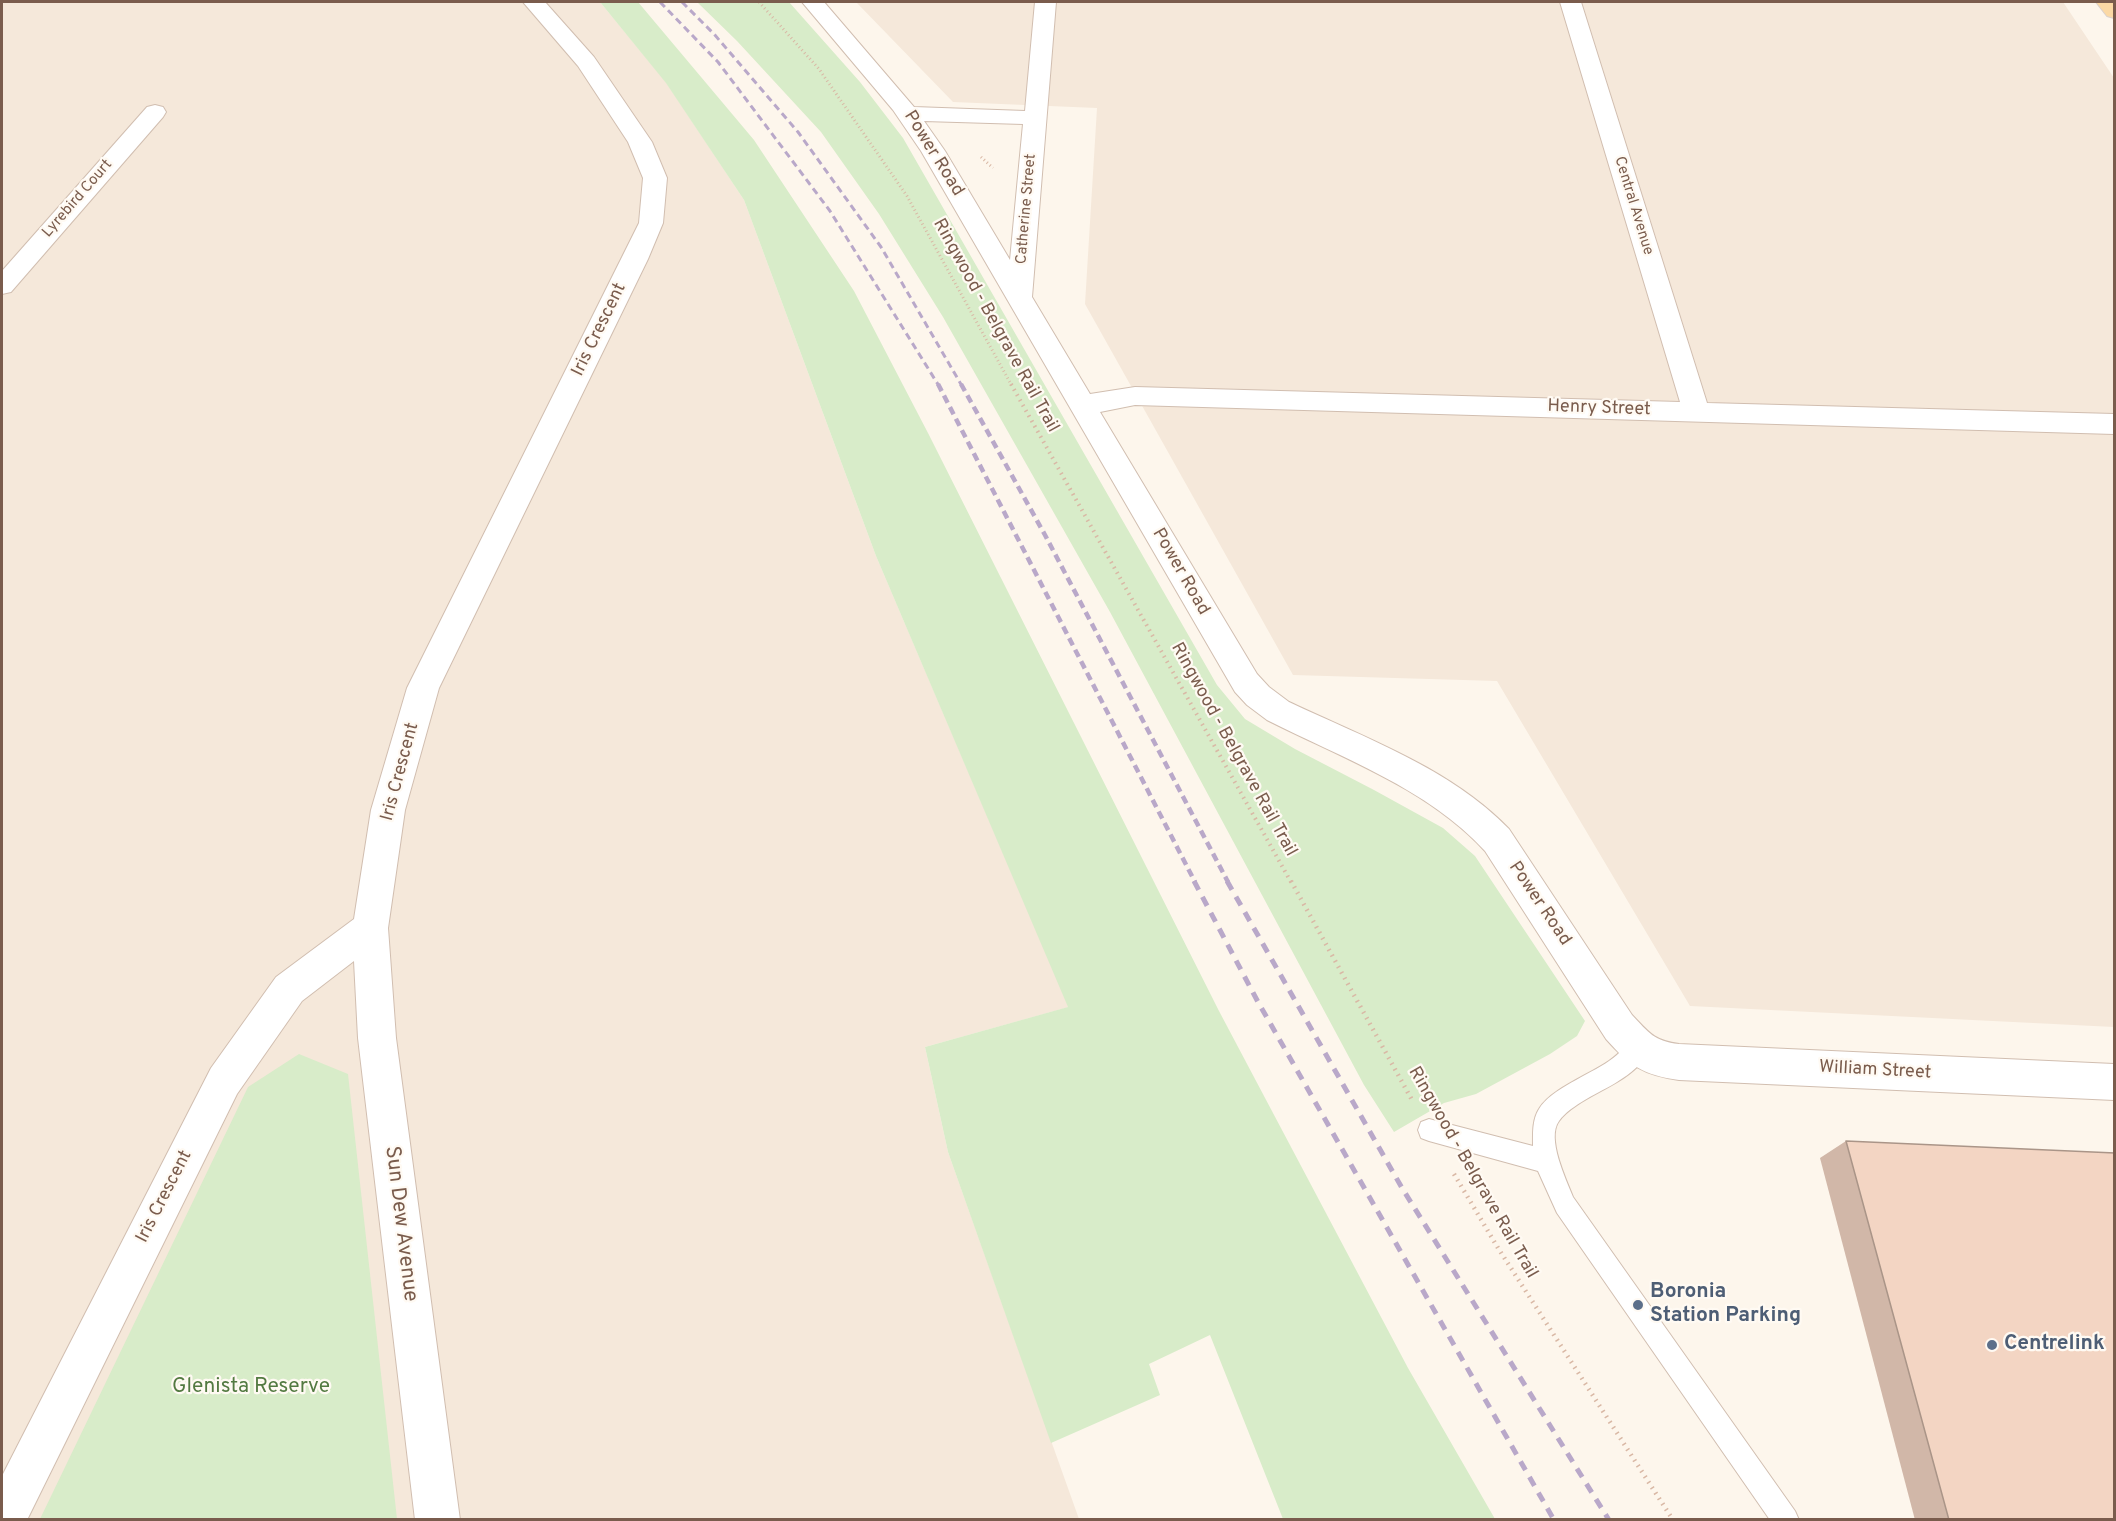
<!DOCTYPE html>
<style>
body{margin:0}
#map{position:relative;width:2116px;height:1521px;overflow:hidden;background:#fdf6ec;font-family:Overpass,sans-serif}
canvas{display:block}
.frame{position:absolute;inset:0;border:3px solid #7a5c4d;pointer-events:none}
</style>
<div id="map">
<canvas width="2116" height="1521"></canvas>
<div class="frame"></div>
</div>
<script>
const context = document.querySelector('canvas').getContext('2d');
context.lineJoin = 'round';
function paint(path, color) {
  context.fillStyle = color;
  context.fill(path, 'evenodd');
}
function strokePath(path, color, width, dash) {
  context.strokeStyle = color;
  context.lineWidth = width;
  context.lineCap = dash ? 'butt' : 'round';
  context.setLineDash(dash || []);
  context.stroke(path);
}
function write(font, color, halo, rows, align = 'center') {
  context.font = font + ' Overpass,sans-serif';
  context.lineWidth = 4.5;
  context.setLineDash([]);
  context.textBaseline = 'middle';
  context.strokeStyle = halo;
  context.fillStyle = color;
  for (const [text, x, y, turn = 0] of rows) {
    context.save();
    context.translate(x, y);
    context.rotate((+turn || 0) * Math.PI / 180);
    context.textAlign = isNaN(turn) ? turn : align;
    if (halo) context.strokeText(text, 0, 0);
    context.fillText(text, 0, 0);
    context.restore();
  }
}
const residential = new Path2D(`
 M2,2H600L666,82L744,200L876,556L1069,1007L925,1047L948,1152L1079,1519L2,1520Z
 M856,2H2063L2114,78V1027L1690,1006L1497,681L1293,675L1085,304L1097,108L953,102Z`);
const green = new Path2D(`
 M600,2H638L754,140L854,291L928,433L1219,1011L1408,1368L1495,1519H1283L1210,1335L1149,1364L1160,1395L1051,1443L948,1152L925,1047L1068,1007L876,556L744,200L666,83Z
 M697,2H789L860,82L903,138L1217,685L1245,719L1295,749L1374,790L1443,828L1475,856L1585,1021L1577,1036L1550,1054L1476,1094L1444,1103L1394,1132L1364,1085L1110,612L943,317L879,214L821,132L737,41Z
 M299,1054L348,1074L397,1519H40L248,1087Z`);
const pathFar2 = new Path2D(`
 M759,2L819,69L907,196L1012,386
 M981,157L993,168`);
const pathFar1 = new Path2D(`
 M1011,384L1291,882`);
const path = new Path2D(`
 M1291,881L1412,1100
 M1454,1174L1498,1248L1673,1520`);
const service = new Path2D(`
 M1639,1038L1647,1042L1650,1049C1644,1063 1630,1074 1617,1082C1601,1092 1570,1105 1559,1121C1546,1138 1566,1179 1573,1197L1795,1511L1799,1520H1770L1557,1213L1538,1171L1429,1141L1421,1138L1418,1130L1421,1122L1429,1119L1533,1146C1533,1134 1532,1120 1539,1109C1551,1089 1589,1075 1609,1061C1620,1054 1627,1043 1639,1038Z`);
const minor = new Path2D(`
 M523,2H545L594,57L652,142L667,178L663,223L648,259L439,688L405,810L388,928L396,1038L460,1520H415L358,1038L354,961L302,1001L237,1094L27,1520H2V1476L211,1068L276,977L354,919L371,810L407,688L639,223L643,178L628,142L578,66Z
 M802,2H824L914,107L1025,111L1035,2H1056L1032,297L1090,394L1135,387L1680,402L1560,2H1581L1707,403L2114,414V434L1135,405L1100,412L1257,674L1269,687L1289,702C1365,738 1450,768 1509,829L1632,1015C1649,1033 1654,1041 1679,1044L2114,1064V1100L1679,1080C1643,1075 1630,1066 1606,1039L1485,851C1427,788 1342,758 1267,720L1247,705L1235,692L921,151L893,110ZM924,121L1023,124L1010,260L945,151Z
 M155,105L163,107L166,112L163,117L11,292L2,294V271L147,107Z`);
const primary = new Path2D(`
 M2096,2H2114V18L2107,16Z`);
const railFar2 = new Path2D(`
 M660,2L718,62L830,211L939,386
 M682,2L714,34L798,132L881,247L962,386`);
const railFar1 = new Path2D(`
 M938,384L1195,882
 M961,384L1045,535L1228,882`);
const rail = new Path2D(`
 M1194,881L1258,1002L1554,1520
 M1227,881L1402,1188L1609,1520`);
const wall = new Path2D(`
 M1846,1141L2115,1520H1915L1820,1158Z`);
const building = new Path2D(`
 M1846,1141L2115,1153V1520H1949Z`);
const markers = [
 [1638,1305,6,"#5c6f8a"],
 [1992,1345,6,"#5c6f8a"]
];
const farStreetnames = [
 ["Lyrebird Court",78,199,-49],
 ["Central Avenue",1633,206,73],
 ["Catherine Street",1027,209,-85]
];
const streetNames = [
 ["Power Road",933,154,58],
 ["Ringwood - Belgrave Rail Trail",995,326,61],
 ["Iris Crescent",600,330,-64],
 ["Henry Street",1599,409,2],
 ["Power Road",1180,572,60],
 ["Ringwood - Belgrave Rail Trail",1233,750,61],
 ["Iris Crescent",401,772,-75],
 ["Power Road",1539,904,56],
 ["William Street",1875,1071,3],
 ["Ringwood - Belgrave Rail Trail",1472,1173,60],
 ["Iris Crescent",165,1197,-63]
];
const nearStreetnames = [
 ["Sun Dew Avenue",400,1224,83]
];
const nearServicenames = [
 ["Boronia",1650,1293],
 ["Station Parking",1650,1317],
 ["Centrelink",2004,1345]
];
const nearParknames = [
 ["Glenista Reserve",251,1388]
];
paint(residential, '#f5e8da');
paint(green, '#d8ecc9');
strokePath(service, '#d1beb0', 2);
strokePath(minor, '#d1beb0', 2);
strokePath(primary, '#dad1cd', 2);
strokePath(pathFar2, '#d9b8a5', 3, [1, 3]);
strokePath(pathFar1, '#d9b8a5', 4, [1.5, 4.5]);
strokePath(path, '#d9b8a5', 4.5, [1.5, 5]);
paint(service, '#fff');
paint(minor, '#fff');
paint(primary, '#fbd9a5');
strokePath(railFar2, '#b9a8c9', 3, [7, 4.5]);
strokePath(railFar1, '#b9a8c9', 4.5, [8, 5]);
strokePath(rail, '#b9a8c9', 5, [10, 8]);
paint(wall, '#d1b7a8');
paint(building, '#f3d5c3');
strokePath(building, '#aa9588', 1.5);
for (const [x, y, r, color] of markers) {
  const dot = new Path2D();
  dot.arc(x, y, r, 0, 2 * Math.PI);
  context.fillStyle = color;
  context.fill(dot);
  strokePath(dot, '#fffaf3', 2);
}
write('15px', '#7a5c4d', '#fffaf3', farStreetnames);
write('18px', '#7a5c4d', '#fffaf3', streetNames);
write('21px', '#7a5c4d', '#fffaf3', nearStreetnames);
write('bold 21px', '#4e5e75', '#fffaf3', nearServicenames, 'left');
write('21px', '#537a41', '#fffaf3', nearParknames);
</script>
